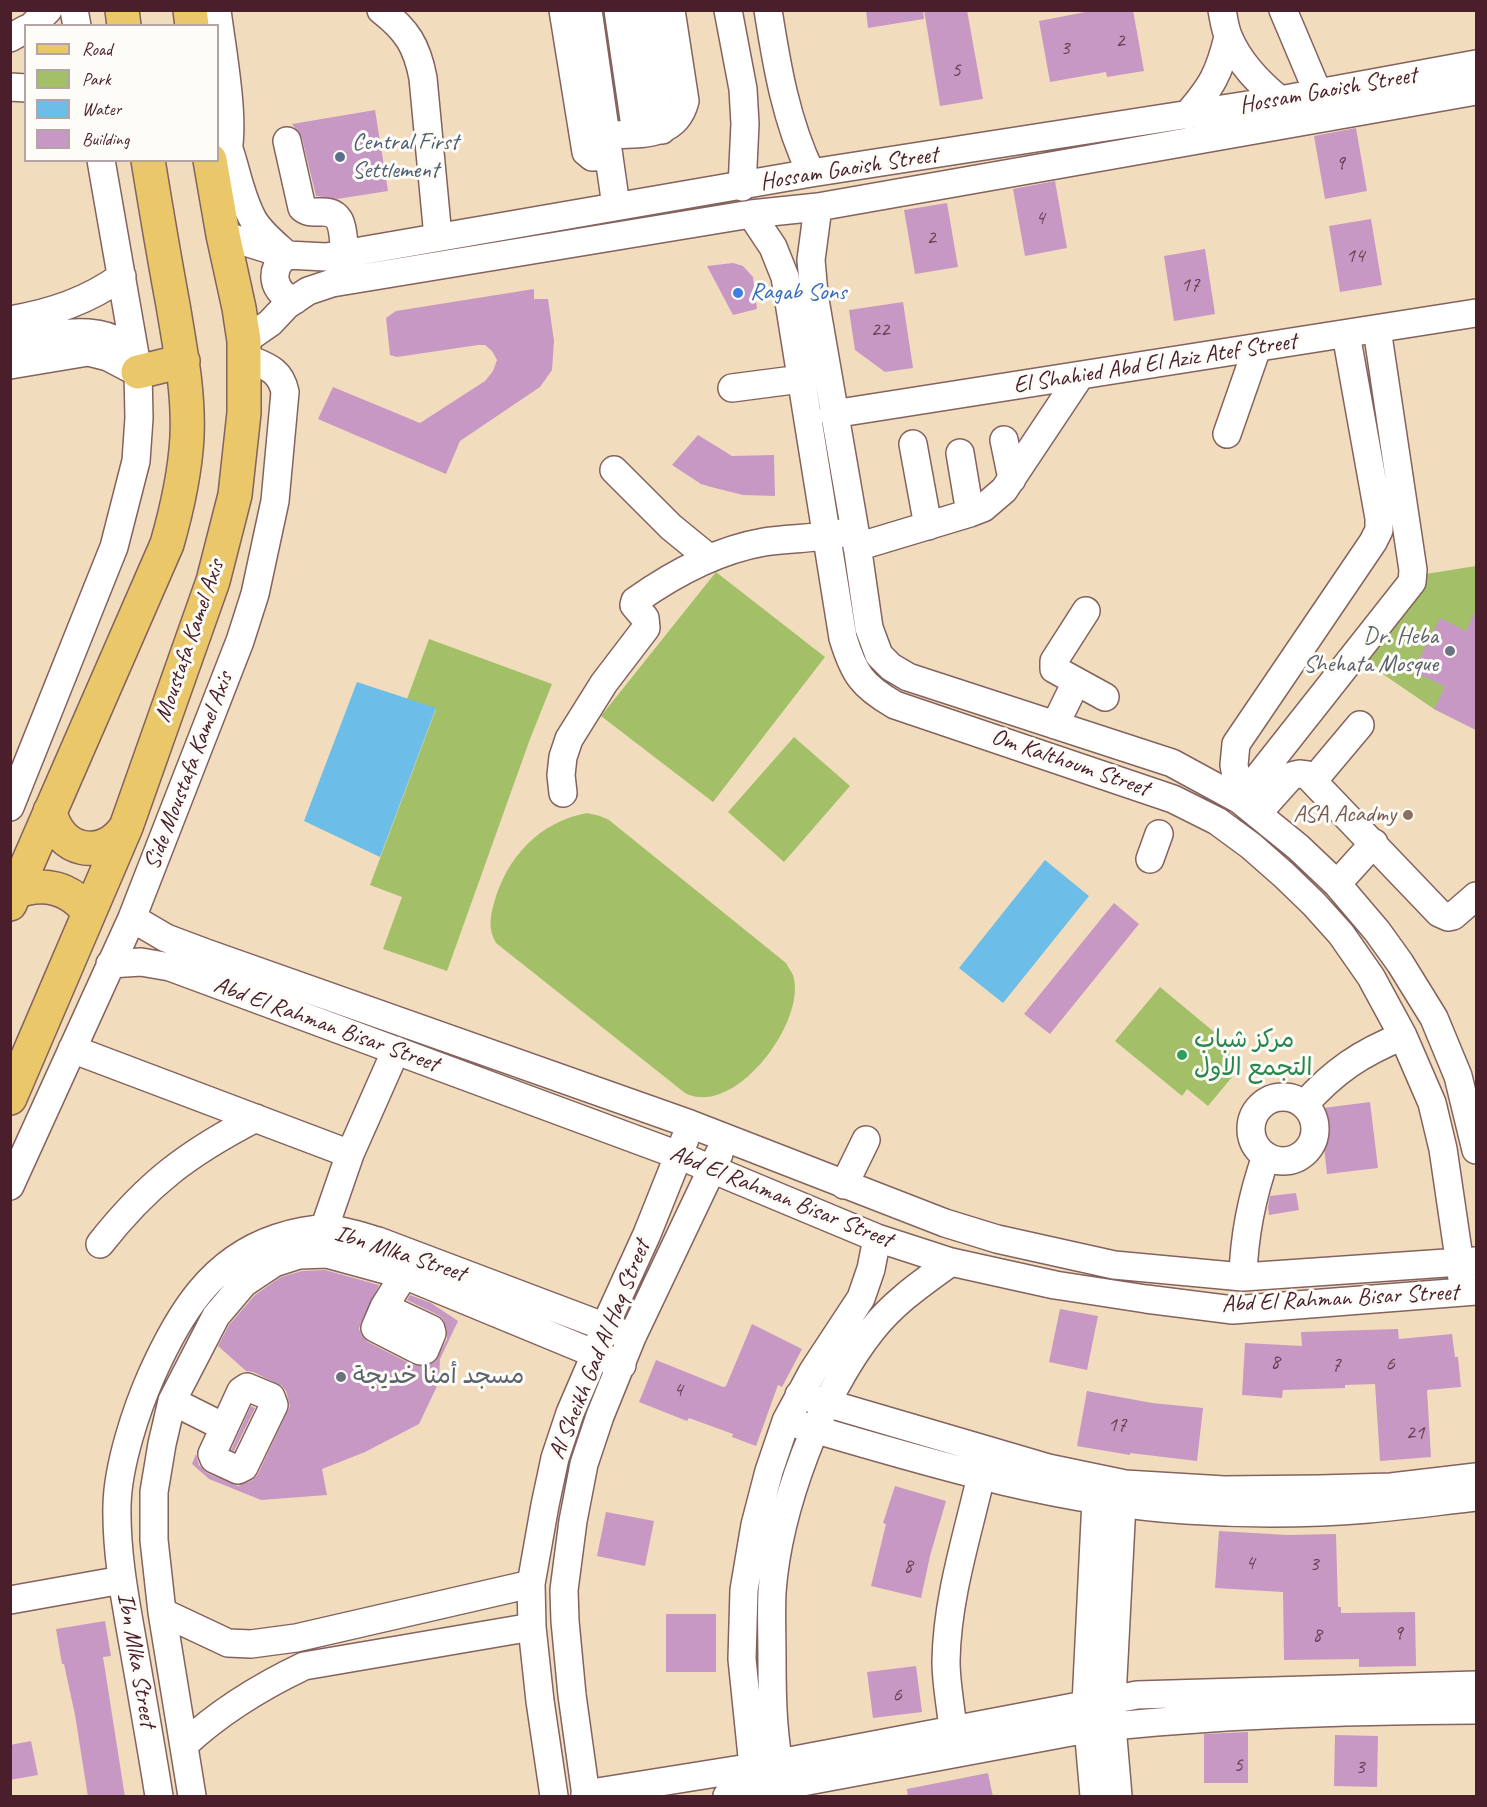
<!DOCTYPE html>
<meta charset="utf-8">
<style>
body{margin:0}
#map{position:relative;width:1487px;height:1807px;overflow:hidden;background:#f1ddbd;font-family:Caveat,sans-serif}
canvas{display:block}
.frame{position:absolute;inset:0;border:12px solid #4a1f2b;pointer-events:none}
.legend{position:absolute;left:24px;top:24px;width:195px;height:138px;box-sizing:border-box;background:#fdfcf7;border:2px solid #b5a4a5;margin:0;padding:8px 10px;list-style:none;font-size:18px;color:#4a1f2b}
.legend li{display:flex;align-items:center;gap:12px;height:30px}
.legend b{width:30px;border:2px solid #b5a4a5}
</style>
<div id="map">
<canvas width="1487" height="1807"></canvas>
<div class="frame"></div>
<ul class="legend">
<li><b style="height:8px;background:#eac769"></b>Road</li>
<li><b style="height:16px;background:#a3c068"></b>Park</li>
<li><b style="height:16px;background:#6cbde7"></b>Water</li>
<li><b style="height:16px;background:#c898c4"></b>Building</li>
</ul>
</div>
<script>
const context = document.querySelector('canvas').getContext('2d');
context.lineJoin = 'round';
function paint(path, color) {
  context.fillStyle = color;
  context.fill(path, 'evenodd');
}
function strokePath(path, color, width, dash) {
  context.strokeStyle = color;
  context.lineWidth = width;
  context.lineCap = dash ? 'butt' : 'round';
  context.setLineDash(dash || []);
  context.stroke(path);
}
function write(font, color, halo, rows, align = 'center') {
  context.font = font + ' Caveat,"Playpen Sans Arabic",sans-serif';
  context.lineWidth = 6;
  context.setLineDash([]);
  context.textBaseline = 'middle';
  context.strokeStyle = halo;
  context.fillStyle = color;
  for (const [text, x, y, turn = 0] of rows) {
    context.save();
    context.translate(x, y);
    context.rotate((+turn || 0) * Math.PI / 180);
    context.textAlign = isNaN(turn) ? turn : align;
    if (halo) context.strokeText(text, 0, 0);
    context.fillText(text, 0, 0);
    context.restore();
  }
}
const green = new Path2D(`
 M1476,566V730L1434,709L1355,655L1413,576Z
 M716,572L825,657L713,802L601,716Z
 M429,639L552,684L530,739L447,971L383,949L402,897L370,885L436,709L407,699Z
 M794,737L850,786L784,862L728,812Z
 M587,813L600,816L609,820L786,963C788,967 791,971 793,975C808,1021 734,1119 685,1093L496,943C488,930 490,917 494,903C507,857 539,822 587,813Z
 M1160,987L1225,1041L1221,1047L1243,1064L1208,1106L1187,1089L1182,1096L1115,1041Z`);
const water = new Path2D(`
 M357,682L436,708L380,857L304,821Z
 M1045,860L1089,896L1003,1003L959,968Z`);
const building = new Path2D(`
 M866,10H923L924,19L868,28Z
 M924,10H967L983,99L940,106Z
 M1096,10H1133L1144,71L1107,77L1106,72L1050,82L1039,21Z
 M375,110L388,191L337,199L316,196L302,138L292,124Z
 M1356,128L1367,191L1325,199L1314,136Z
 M1055,181L1067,248L1025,256L1013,189Z
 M947,203L958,267L915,274L904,210Z
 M1371,219L1382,285L1340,292L1329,226Z
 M1205,249L1215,314L1174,321L1164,256Z
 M733,263L743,266L753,277L757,309L733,315L707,266Z
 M534,289V299H548L554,341L552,370L540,387L460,441L446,474L318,419L333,387L420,423L485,381L493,371L497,360L492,351L485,345H478L397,357L390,355L386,318L396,311Z
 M903,302L913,368L885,372L855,350L849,310Z
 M698,435L732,456L774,455L775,496L743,495L711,487L701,484L672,465Z
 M1476,609V730L1434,709L1445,687L1413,671L1440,618L1466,631Z
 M1114,903L1139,924L1050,1034L1024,1014Z
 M1370,1102L1378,1168L1327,1174L1320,1111L1323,1108Z
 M1296,1193L1299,1210L1269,1215L1268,1207L1270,1196Z
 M325,1270L379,1285L361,1322L359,1329L362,1336L368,1342L413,1365L423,1366L435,1362L447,1339V1330L443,1319L438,1315L407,1300L410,1295L431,1303L458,1321L440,1359L439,1382L419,1424L365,1452L322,1469L327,1495L261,1500L209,1479L192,1464L196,1454L199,1465L207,1473L238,1486L251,1481L258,1474L290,1406L286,1391L282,1386L253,1372L246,1371L218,1346L229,1325L255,1295L281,1277L302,1271Z
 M1060,1309L1098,1316L1087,1370L1049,1362Z
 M752,1324L802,1349L782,1387L778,1385L756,1446L732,1437L733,1434L689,1418L687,1421L639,1402L656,1360L723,1387L726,1386Z
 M1398,1329L1399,1339L1452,1334L1455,1357H1458L1461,1387L1427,1390L1431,1457L1380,1461L1375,1384L1345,1385V1388L1283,1390L1282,1398L1242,1395L1245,1343L1302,1346L1301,1332Z
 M1087,1391L1152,1403L1203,1408L1197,1461L1130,1453V1455L1077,1446Z
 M251,1406L255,1408L234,1451L231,1450Z
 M895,1486L946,1501L930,1556L921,1598L871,1586L886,1524L883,1523Z
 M606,1512L654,1521L645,1566L597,1556Z
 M1219,1531L1288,1535L1336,1534L1338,1607H1341V1613L1415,1612L1416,1666L1359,1667V1659L1284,1660L1283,1592L1215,1588Z
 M666,1614H716V1672H666Z
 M105,1621L111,1656L103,1657L125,1797H88L75,1715L64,1664H62L56,1629Z
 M916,1666L922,1712L873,1718L867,1672Z
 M1248,1732V1783H1204V1734Z
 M1335,1735L1378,1736L1377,1787L1334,1786Z
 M31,1741L38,1775L10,1780V1745Z
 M988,1773L993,1797H908L907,1789Z`);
const minor = new Path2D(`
 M74,10L77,26
 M217,10C221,45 239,135 224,164
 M381,10C407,30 417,46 423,78L438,237
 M563,10L586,152L592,157L609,156
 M588,10L616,206
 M618,10L636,133
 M644,10L662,130
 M728,10L743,89L745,124L742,187
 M768,10C777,67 786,121 811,173
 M1222,10C1224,20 1225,30 1229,38C1240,64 1259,83 1280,100
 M1283,10L1318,93
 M32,26L48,10
 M10,38L26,29
 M10,87L26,88
 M1187,115C1212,86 1219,74 1228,37
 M606,135C638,133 675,139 685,101L671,10
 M287,141L302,208C308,213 312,212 320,212C346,210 342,234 345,254
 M229,149C237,172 241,199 254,221C262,234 275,244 287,255C268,268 272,294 295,300
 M818,207L811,260L814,294L855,531L869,628L879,655L891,667L908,677L1172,763L1240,800L1298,847L1337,884L1377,931L1400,963L1434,1018L1458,1076L1476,1150
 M751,214L773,247L785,277L843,638C854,674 862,686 895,705L1173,799L1217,821L1251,846L1284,875L1314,904L1341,934L1371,977L1403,1036L1432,1103L1443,1149L1464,1292
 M223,235L287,255L326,257L811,173L1280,100L1476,64
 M10,320C51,313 88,301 122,276
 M244,341L270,323L287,305L308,291L332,283L751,214L818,207L1476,91
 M10,343C47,336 121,315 136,366
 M10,365L88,352L108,357L129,368
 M732,388L801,379
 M833,414L1476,313
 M1227,434L1257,348
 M1004,440L1012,479
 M913,444L928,526
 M960,453L970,513
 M614,470L671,527L709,558
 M857,547L970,513L983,508L1004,490L1080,376
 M1086,611L1054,661V669L1105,697
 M1055,725L1076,682
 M1313,781L1360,725
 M563,793L561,775L563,757L569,739L604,683L646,628L645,618L634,605L635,601C673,574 718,550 764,542C790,538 816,539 842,533
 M1240,800L1412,582L1413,570L1377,329
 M1240,800L1234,765L1236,744L1373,542L1379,530V518L1346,334
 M10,807L114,547L136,461L139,418L138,372L101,160
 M1257,814L1291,776L1299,774L1307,775L1439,913L1448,917L1453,916L1476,896
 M1150,859L1159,834
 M1337,884L1374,843
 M132,918L166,938L206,953L690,1124L945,1223L997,1239L1114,1265L1243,1277L1475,1261
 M110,964L141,962L170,967L678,1155L877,1238L951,1262L1055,1285L1146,1299L1233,1310L1476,1291
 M72,1049L350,1154
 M1251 1129a32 32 0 1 1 64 0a32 32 0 1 1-64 0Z
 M1304,1105C1334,1071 1361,1053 1403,1036
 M844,1185L866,1140
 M10,1186L132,918L240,641L255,594L275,501L285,392C280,368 264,366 244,357
 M324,1229L350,1154L396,1050
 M100,1244C147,1184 188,1153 256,1118
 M1243,1277C1244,1234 1252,1196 1266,1156
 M384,1307L431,1329L432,1333L425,1350L420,1351L375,1328L384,1307L404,1275
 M247,1387L271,1397L274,1405L244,1467L238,1470L214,1459L212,1454L241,1391Z
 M799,1395L1048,1468L1125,1484L1224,1490L1320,1489L1391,1487L1476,1477
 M172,1401L224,1427
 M786,1421C917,1459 1049,1501 1186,1510C1246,1514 1308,1514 1368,1509C1404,1506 1440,1501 1476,1497
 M10,1600L122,1580
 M162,1612L228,1643L251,1644L296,1638L531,1584
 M953,1730C951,1707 946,1684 946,1661C947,1598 967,1537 981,1476
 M184,1745C219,1712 260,1687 304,1666L532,1627
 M782,1779C773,1740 772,1701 772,1661C772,1638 771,1615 772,1592C778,1509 820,1396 872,1330C894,1302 922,1283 951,1262
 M755,1786L742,1659L744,1590L755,1525L769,1471L786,1421L813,1371L861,1298L871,1269L877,1238
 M585,1794L779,1763L1137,1695L1476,1685
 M159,1796C151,1746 142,1695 133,1644C125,1599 116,1552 117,1505C118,1465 136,1410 152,1374C179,1314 211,1260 277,1238C292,1233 309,1229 326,1229C344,1230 361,1236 378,1241L632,1337
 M192,1796L162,1612L154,1540V1492L162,1444L172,1401L216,1316L244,1283L274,1263L299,1255L327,1254L404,1275L622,1365
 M554,1796L540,1701L532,1627L531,1584L545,1505L555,1458L570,1413L595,1355L605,1326L647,1234L685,1139
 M586,1796L572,1695L565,1621L564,1590L573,1521L584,1464L600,1416L632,1337L719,1154
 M727,1796L1087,1729C1217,1714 1346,1711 1476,1710
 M1094,1796L1086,1704L1096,1500L1099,1484
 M1118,1796L1112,1726V1698L1122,1503L1125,1486`);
const major = new Path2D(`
 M122,10L124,26
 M190,10L192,26
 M138,372L183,361
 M50,811C58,852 103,862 126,827
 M15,892C44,881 71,888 89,913
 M10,904L167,544C177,509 185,474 187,437C189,392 180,348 173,305C164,257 156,209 148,160
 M10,1098L126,827L213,581L235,495L244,413V341L239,308L223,235L210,160`);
const markers = [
 [340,157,6,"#5c6f8a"],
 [738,293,6,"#3f7fe0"],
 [1450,651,6,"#6b7280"],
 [1408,815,6,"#8d6e63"],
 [1182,1055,6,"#2e9e5b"],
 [341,1377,6,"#6b7280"]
];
const numberNames = [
 ["2",1120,41],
 ["3",1065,48],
 ["5",956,70],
 ["9",1340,163],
 ["4",1040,218],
 ["2",931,238],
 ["14",1355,256],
 ["17",1190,285],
 ["22",880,330],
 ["8",1275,1362],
 ["6",1390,1364],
 ["7",1336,1365],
 ["4",678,1390],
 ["17",1117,1425],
 ["21",1415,1433],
 ["4",1250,1563],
 ["3",1314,1564],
 ["8",908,1566],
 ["9",1398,1633],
 ["8",1317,1635],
 ["6",897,1695],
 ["5",1238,1765],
 ["3",1360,1767]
];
const streetNames = [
 ["Hossam Gaoish Street",1328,91,-10],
 ["Hossam Gaoish Street",849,169,-9],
 ["El Shahied Abd El Aziz Atef Street",1155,364,-9],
 ["Moustafa Kamel Axis",190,641,-71],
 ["Om Kalthoum Street",1070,763,19],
 ["Side Moustafa Kamel Axis",189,771,-69],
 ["Abd El Rahman Bisar Street",326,1025,20],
 ["Abd El Rahman Bisar Street",781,1197,22],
 ["Ibn Mlka Street",400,1254,18],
 ["Abd El Rahman Bisar Street",1340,1299,-3],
 ["Al Sheikh Gad Al Haq Street",600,1350,-68],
 ["Ibn Mlka Street",136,1660,80]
];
const serviceNames = [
 ["Central First",352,143],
 ["Settlement",352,171]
];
const shopNames = [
 ["Ragab Sons",750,293]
];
const worshipNames = [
 ["Dr. Heba",1438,637],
 ["Shehata Mosque",1438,665],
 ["مسجد أمنا خديجة",353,1377,"left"]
];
const educationNames = [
 ["ASA Acadmy",1396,815]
];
const leisureNames = [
 ["مركز شباب",1194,1041],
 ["التجمع الاول",1194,1069]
];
paint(green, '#a3c068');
paint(water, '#6cbde7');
paint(building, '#c898c4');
strokePath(minor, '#84625e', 30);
strokePath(major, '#84625e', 36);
strokePath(minor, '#fff', 27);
strokePath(major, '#eac769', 33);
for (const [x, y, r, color] of markers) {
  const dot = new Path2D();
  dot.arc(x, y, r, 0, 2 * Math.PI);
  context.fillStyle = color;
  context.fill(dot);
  strokePath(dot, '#fdfcf7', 2);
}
write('21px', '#6a3d51', null, numberNames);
write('24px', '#4a1f2b', '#fdfcf7', streetNames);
write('24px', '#4e5e75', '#fdfcf7', serviceNames, 'left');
write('24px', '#366cbe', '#fdfcf7', shopNames, 'left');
write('24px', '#5b616d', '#fdfcf7', worshipNames, 'right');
write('24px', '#785e54', '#fdfcf7', educationNames, 'right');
write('24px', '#27864d', '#fdfcf7', leisureNames, 'left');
</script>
